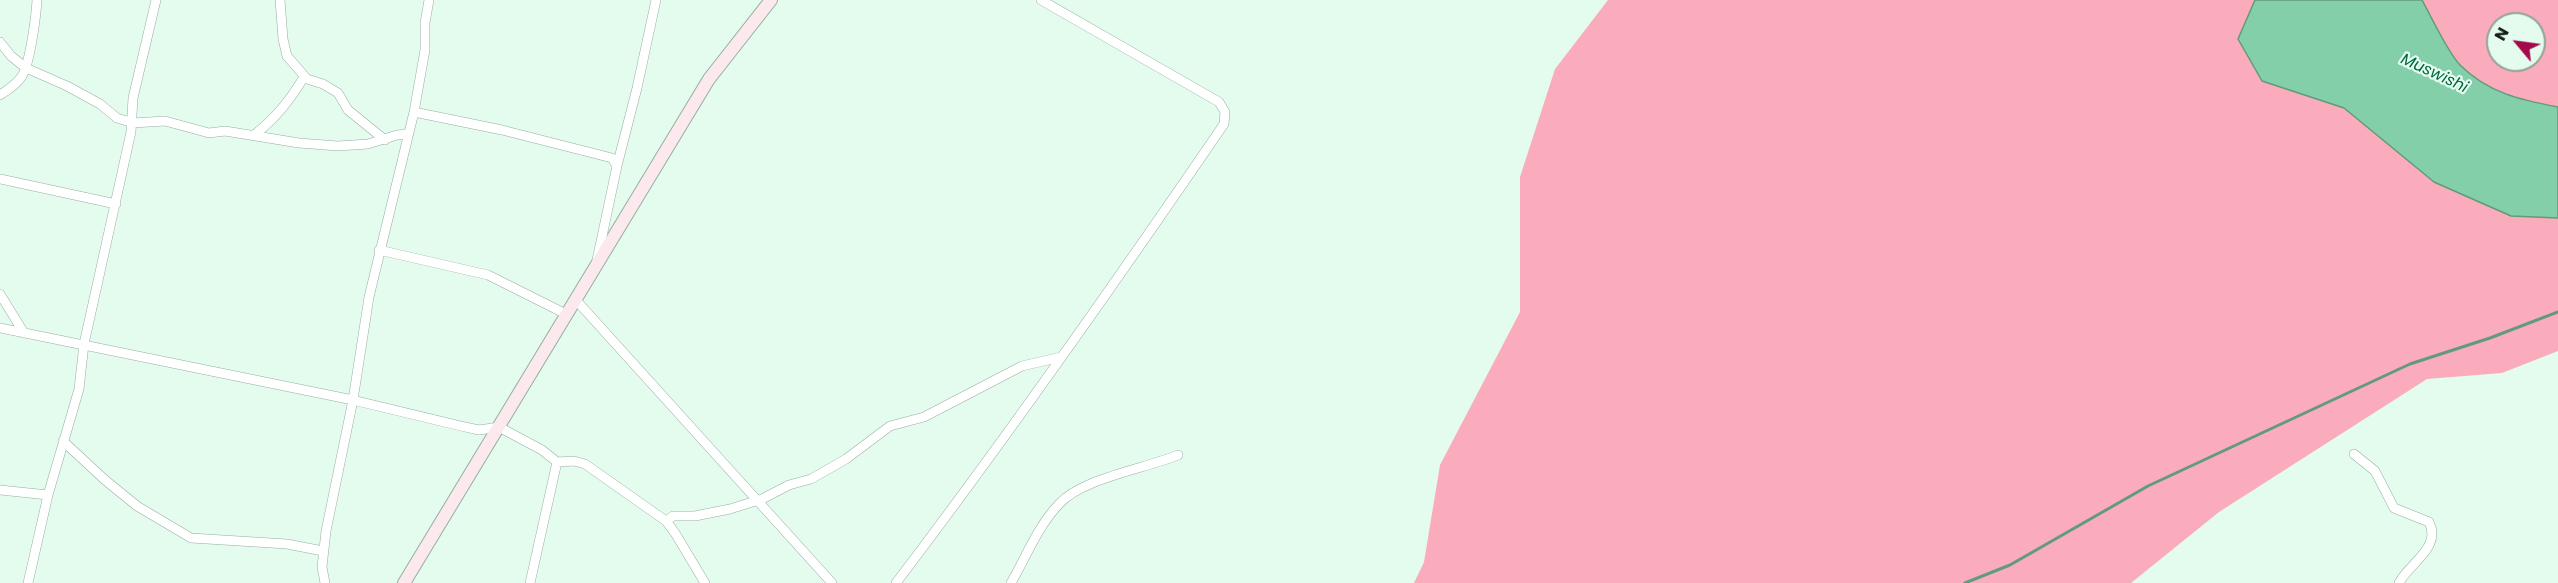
<!DOCTYPE html>
<style>
body{margin:0}
#map{position:relative;width:2558px;height:583px;overflow:hidden;background:#e4fcee;font-family:Poppins,sans-serif}
canvas{display:block}
.north{position:absolute;left:2486px;top:12px;width:60px;height:60px;box-sizing:border-box;background:#e4fcee;border:2px solid #91a398;border-radius:50%;rotate:299deg;font-size:16px;font-weight:700;line-height:24px;text-align:center;color:#141d18}
.north::after{content:'';display:block;margin:auto;width:21px;height:27px;background:#a20a4a;clip-path:polygon(50% 0,100% 100%,50% 72%,0 100%)}
</style>
<div id="map">
<canvas width="2558" height="583"></canvas>
<div class="north">N</div>
</div>
<script>
const context = document.querySelector('canvas').getContext('2d');
context.lineJoin = 'round';
function paint(path, color) {
  context.fillStyle = color;
  context.fill(path, 'evenodd');
}
function strokePath(path, color, width, dash) {
  context.strokeStyle = color;
  context.lineWidth = width;
  context.lineCap = dash ? 'butt' : 'round';
  context.setLineDash(dash || []);
  context.stroke(path);
}
function write(font, color, halo, rows, align = 'center') {
  context.font = font + ' Poppins,sans-serif';
  context.lineWidth = 4.5;
  context.setLineDash([]);
  context.textBaseline = 'middle';
  context.strokeStyle = halo;
  context.fillStyle = color;
  for (const [text, x, y, turn = 0] of rows) {
    context.save();
    context.translate(x, y);
    context.rotate((+turn || 0) * Math.PI / 180);
    context.textAlign = isNaN(turn) ? turn : align;
    if (halo) context.strokeText(text, 0, 0);
    context.fillText(text, 0, 0);
    context.restore();
  }
}
const green = new Path2D(`
 M1608,0H2255L2238,39L2262,81L2344,108L2434,182L2511,216L2558,218V351L2502,373L2427,379L2219,512L2131,583H1414L1424,562L1440,465L1520,312V177L1555,69Z
 M2422,0H2558V107C2521,100 2488,93 2460,65C2447,51 2432,18 2422,0ZM2498,24H2534V60H2498Z`);
const water = new Path2D(`
 M2255,0H2422C2432,18 2447,51 2460,65C2488,93 2521,100 2558,107V218L2511,216L2434,182L2344,108L2262,81L2238,39Z`);
const stream = new Path2D(`
 M1965,583L2010,565L2148,486L2410,364L2490,338L2558,312`);
const street = new Path2D(`
 M280,0L283,39L287,56L307,79L323,84L338,93L348,110L385,140
 M0,42L11,56L26,68L67,86L100,104L117,118L133,123L165,121L209,133L225,131L299,143L338,146L368,144L397,135L408,134
 M0,95C8,90 17,84 22,76C30,63 36,17 37,0
 M414,112L502,130L612,158L617,166L597,260
 M254,135C276,118 290,100 304,77
 M617,166L637,88L656,0
 M0,179L116,204
 M379,250L488,275L566,314
 M0,294L24,333
 M575,299L832,583
 M0,328L353,400L461,426L479,430L499,427L542,450L557,462L530,583
 M63,441L105,480L137,506L191,538L287,544L323,551
 M2354,454L2375,471L2394,508L2429,522C2442,548 2409,563 2399,583
 M557,462L574,461L585,464L666,521L675,533L705,583
 M0,490L48,495
 M666,521L673,516H695L730,509L762,499L789,485L811,479L846,459L890,426L924,417L1022,366L1061,357
 M28,583L48,495L79,389L84,344L131,132L133,98L156,0
 M325,583L322,567L326,531L353,400L369,297L414,112L425,50V23L429,0
 M896,583C1010,433 1118,279 1224,124L1225,112L1219,102L1041,0
 M1011,583C1026,557 1038,526 1059,504C1083,478 1144,469 1178,455`);
const secondary = new Path2D(`
 M404,583L709,79L771,0`);
const waterNames = [
 ["Muswishi",2434,74,25]
];
paint(green, '#faacbc');
paint(water, '#82cfa9');
strokePath(water, '#619a7e', 1.5);
strokePath(stream, '#619a7e', 3);
strokePath(street, '#97ada1', 10);
strokePath(secondary, '#97ada1', 14);
strokePath(street, '#fff', 9);
strokePath(secondary, '#fbe9ed', 12);
write('italic 16px', '#006643', '#e4fcee', waterNames);
</script>
